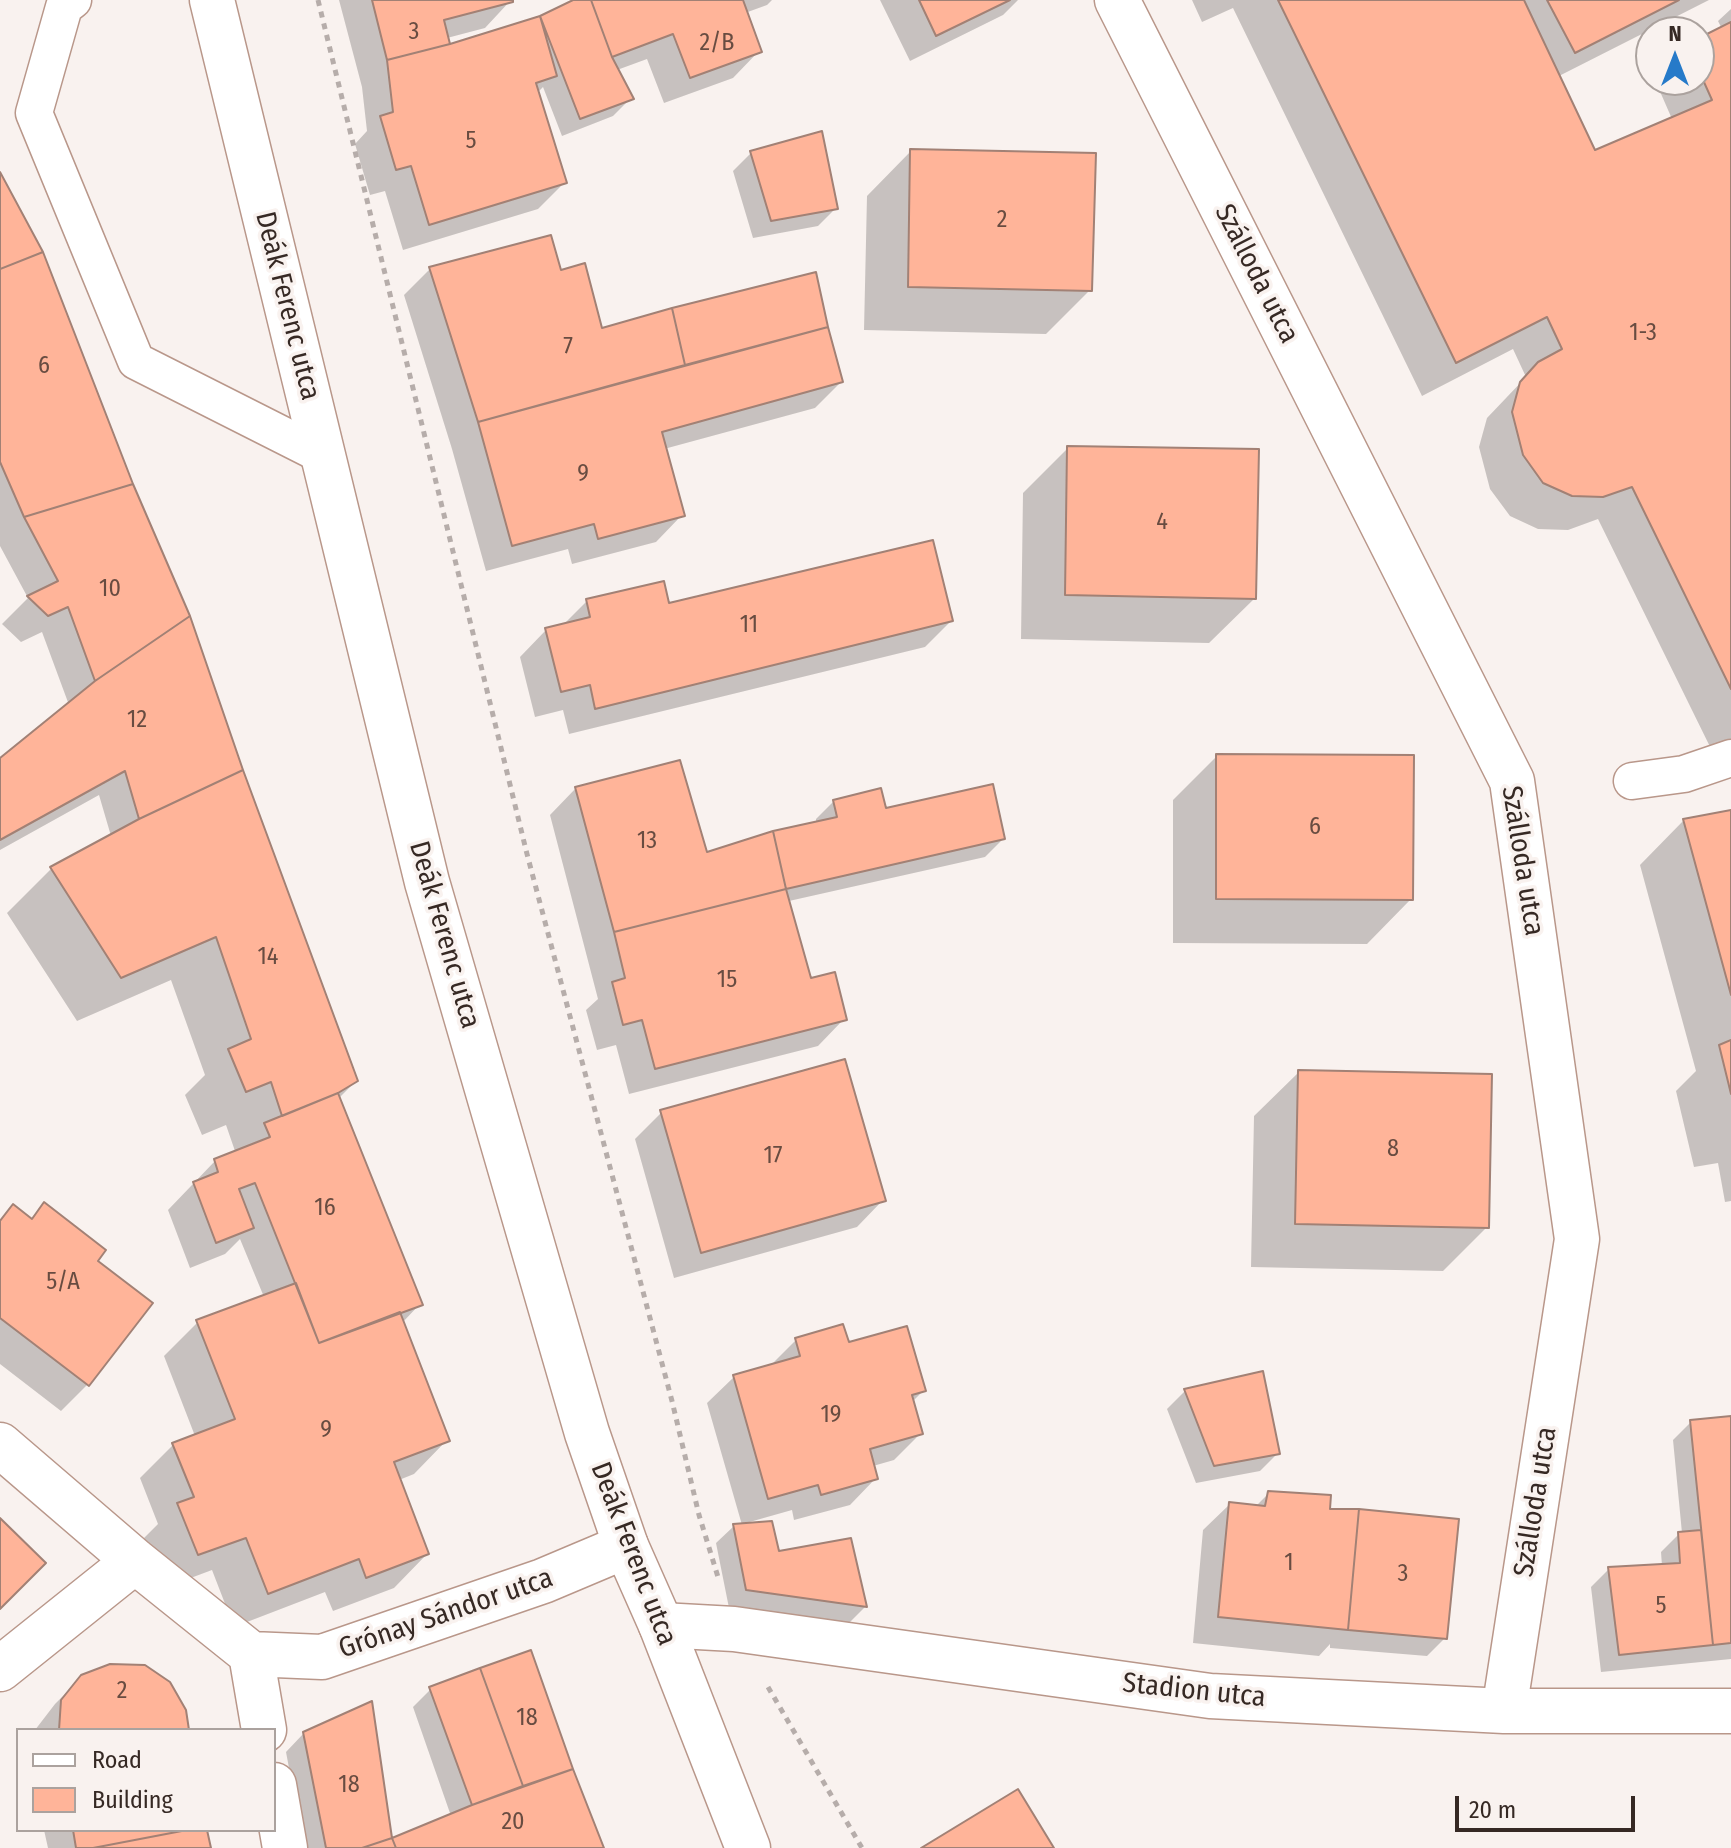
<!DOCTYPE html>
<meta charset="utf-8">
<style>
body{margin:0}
#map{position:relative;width:1731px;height:1848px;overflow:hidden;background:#f9f2ef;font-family:"Fira Sans Condensed",sans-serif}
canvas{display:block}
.legend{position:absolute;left:16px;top:1728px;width:260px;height:104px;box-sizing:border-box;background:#f9f2ef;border:2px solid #aba29e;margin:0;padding:10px 14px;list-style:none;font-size:24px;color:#362924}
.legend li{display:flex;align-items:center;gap:16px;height:40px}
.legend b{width:40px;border:2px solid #aba29e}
.north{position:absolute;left:1635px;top:16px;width:80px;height:80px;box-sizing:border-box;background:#f9f2ef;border:2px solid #aba29e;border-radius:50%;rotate:0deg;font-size:22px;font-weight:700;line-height:32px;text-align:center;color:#362924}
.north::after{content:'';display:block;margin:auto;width:28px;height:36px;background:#267ac9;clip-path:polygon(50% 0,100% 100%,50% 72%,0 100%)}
.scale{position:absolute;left:1455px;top:1796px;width:180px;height:36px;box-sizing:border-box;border:4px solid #362924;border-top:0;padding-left:10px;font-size:24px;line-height:28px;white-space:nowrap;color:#362924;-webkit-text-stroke:6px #f9f2ef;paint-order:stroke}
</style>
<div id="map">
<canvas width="1731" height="1848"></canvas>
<ul class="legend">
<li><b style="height:10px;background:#fff"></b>Road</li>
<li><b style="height:22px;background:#ffb499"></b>Building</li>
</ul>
<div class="north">N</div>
<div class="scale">20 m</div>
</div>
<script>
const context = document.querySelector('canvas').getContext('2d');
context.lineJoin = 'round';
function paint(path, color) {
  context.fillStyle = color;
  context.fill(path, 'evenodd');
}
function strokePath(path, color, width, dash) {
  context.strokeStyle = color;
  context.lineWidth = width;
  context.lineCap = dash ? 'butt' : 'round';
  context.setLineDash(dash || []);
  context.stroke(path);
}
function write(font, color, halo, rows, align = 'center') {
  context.font = font + ' "Fira Sans Condensed",sans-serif';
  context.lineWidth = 7;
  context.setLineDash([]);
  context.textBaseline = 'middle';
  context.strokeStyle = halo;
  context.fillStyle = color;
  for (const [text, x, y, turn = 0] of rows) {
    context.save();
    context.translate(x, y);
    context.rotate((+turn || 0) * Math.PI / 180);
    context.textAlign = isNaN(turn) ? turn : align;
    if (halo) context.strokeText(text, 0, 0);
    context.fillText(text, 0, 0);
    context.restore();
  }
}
const shadow = new Path2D(`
 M339,0H511L485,28L447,38L449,46L541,18L578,0H772L767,5L745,13L759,51L733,78L664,103L647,59L617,70L631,98L613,116L562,136L543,87L537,93L564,183L538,209L403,250L385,191L370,195L355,144L367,131L362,87Z
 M880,0H1018L1003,15L910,61Z
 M1192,0H1709L1557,77L1594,153L1672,119L1655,80H1699V40L1722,29L1718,21L1731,9V757L1718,763L1598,519L1568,530L1538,529L1510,516L1490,489L1479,447L1487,418L1526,377L1513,349L1422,396L1233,8L1202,22Z
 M820,134L836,208L818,226L753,238L733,171L751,153Z
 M911,151L1090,290L1046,334L864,330L867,196Z
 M0,176L242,772L356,1081L338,1099L420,1304L402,1323L447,1440L414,1474L399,1480L427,1554L394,1588L333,1611L325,1592L234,1627L212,1570L164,1588L144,1538L158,1524L140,1478L173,1445L195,1436L164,1356L198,1322L264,1297L240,1239L225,1254L190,1268L168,1210L215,1161L235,1151L226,1125L202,1135L185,1095L205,1075L171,980L77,1021L7,913L51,869L111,836L99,795L0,850V761L69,705L42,632L21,642L2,624L28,598L0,546Z
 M430,269L559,272L601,330L826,327L841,382L815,408L664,449L682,515L656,542L572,564L568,549L486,571L452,449L404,295Z
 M1068,448L1254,599L1209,643L1021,639L1023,493Z
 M587,601L668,606L951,621L925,647L569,734L563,710L535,717L520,657L546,630L562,626Z
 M1217,756L1411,899L1367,944L1173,943V800Z
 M576,788L705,855L816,823V819L834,801L885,810L1003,839L985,857L789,901L810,980L844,1019L818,1046L629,1094L616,1045L597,1050L586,1010L598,999L550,815Z
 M1731,812V1201L1725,1202L1718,1163L1694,1167L1676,1091L1696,1071L1640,865L1684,820Z
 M1299,1072L1487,1227L1443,1271L1251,1267L1254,1116Z
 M662,1112L883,1200L857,1227L674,1278L635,1139Z
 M45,1205L95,1261L150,1303L87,1385L61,1411L0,1364V1220L13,1207L29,1220Z
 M796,1340L847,1345L923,1391L912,1402L921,1433L894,1460L873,1466L876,1478L850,1505L794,1520L792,1510L746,1523L778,1554L865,1607L848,1624L729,1608L716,1543L734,1526L742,1525L707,1403L734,1377L769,1367Z
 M1261,1374L1278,1453L1260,1471L1196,1483L1167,1409L1185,1391Z
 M1731,1418V1659L1601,1672L1591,1587L1609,1569L1662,1566L1661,1552L1679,1534L1682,1533L1673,1440L1691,1422Z
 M1269,1493L1328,1511L1445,1638L1427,1656L1330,1648V1644L1319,1656L1193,1643L1203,1530L1230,1504L1255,1507Z
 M529,1653L603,1848H304L286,1752L304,1733L390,1841L451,1816L413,1707L431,1689Z
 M82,1677L187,1730H35L55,1704Z
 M44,1830H205L209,1848H48Z`);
const building = new Path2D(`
 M372,0H513V2L444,20L450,44L387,60Z
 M573,0H591L612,57L634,99L580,119L540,16Z
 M591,0H743L762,52L690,78L673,34L612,57Z
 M919,0H1010L936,36Z
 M1278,0H1524L1595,150L1712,100L1699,71V38L1731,22V689L1632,487L1603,497L1572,496L1543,483L1523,455L1512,412L1520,382L1538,362L1562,349L1547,317L1456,363Z
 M1547,0H1679L1575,53Z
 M540,16L557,76L536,83L567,183L429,225L411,166L396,170L380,116L393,112L387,60L450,44Z
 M822,131L838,209L771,221L750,151Z
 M910,149L1096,153L1092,291L908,287Z
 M0,172L43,252L0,269Z
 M551,235L561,270L585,263L602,328L672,308L685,365L478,422L429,267Z
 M43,252L133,484L24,517L0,462V269Z
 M816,272L828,327L685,365L672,308Z
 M828,327L843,382L662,432L685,516L598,539L594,524L512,546L478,422Z
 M1067,446L1259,449L1256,599L1065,595Z
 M133,484L190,616L95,681L68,607L48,616L27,596L58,581L24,517Z
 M933,540L953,621L595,709L590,685L561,692L545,628L590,617L586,599L664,581L669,603Z
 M190,616L243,770L139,819L125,771L0,840V758L95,681Z
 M1216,754L1414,755L1413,900L1216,899Z
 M680,760L707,852L773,831L786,889L614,932L575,787Z
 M243,770L358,1081L338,1093L282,1116L271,1082L246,1092L228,1049L251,1039L216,937L121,978L50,867L139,819Z
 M993,784L1005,839L786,889L773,831L837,817L833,800L881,788L886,808Z
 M1731,810V995L1683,819Z
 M786,889L811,978L835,972L847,1020L655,1069L642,1020L623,1025L612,982L625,978L614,932Z
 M1731,1040V1094L1719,1045Z
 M845,1059L886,1201L701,1253L660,1110Z
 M1298,1070L1492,1074L1489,1228L1295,1224Z
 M338,1093L423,1305L319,1343L255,1183L239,1189L254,1228L216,1243L193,1182L218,1172L214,1159L270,1137L264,1123Z
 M44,1202L106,1250L98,1261L153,1303L89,1386L0,1318V1221L13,1204L32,1219Z
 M296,1283L319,1343L400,1312L450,1441L394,1462L429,1554L366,1578L359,1559L268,1594L246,1538L198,1555L177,1503L194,1497L172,1443L235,1419L196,1320Z
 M843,1324L849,1342L907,1326L926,1391L912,1395L923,1434L870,1449L878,1479L821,1495L818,1485L768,1499L733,1375L800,1356L795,1338Z
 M1263,1371L1280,1454L1214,1466L1184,1389Z
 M1731,1416V1643L1713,1645L1690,1420Z
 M1268,1491L1331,1495L1330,1509H1359L1348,1630L1218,1617L1229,1502L1265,1506Z
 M1359,1509L1459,1519L1447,1639L1348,1630Z
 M0,1518L46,1563L0,1609Z
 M772,1521L779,1551L851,1538L867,1607L746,1590L733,1524Z
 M1701,1530L1713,1645L1619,1655L1608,1567L1680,1563L1678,1532Z
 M531,1650L573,1769L523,1786L480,1668Z
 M110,1664L145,1665L170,1682L186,1710L189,1730H59L61,1700L81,1675Z
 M480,1668L523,1786L472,1805L429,1687Z
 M372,1701L392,1838L362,1848H326L303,1732Z
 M573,1769L604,1848H396L392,1838L472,1805Z
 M1018,1789L1054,1848H921Z
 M73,1830H187L93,1848H76Z
 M187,1830H207L211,1848H93Z
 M392,1838L396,1848H362Z`);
const path = new Path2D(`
 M318,0L527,854L672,1401L699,1515L718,1577
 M768,1687L862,1848`);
const lane = new Path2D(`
 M73,0L64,7L34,113L136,361L324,456
 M1632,781L1684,774L1731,758`);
const street = new Path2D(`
 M1117,0L1512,781L1577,1239L1504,1711
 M0,1445L135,1561L251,1654L322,1657L543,1581L626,1546
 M661,1625L734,1629L1210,1696L1504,1711H1731
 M251,1654L264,1730
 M0,1669L135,1561
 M274,1785L285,1848`);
const secondary = new Path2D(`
 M212,0L427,882L587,1433L626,1546L661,1625L748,1848`);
const numberNames = [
 ["3",414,32],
 ["2/B",717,43],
 ["5",471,141],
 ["2",1002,220],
 ["1-3",1643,333],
 ["7",568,347],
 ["6",44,366],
 ["9",583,474],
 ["4",1162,522],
 ["10",110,589],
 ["11",749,625],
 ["12",137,720],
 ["6",1315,827],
 ["13",647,841],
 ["14",268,957],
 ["15",727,980],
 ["8",1393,1149],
 ["17",773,1156],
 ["16",325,1208],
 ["5/A",63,1282],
 ["19",831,1415],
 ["9",326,1430],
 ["1",1289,1563],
 ["3",1403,1574],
 ["5",1661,1606],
 ["2",122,1691],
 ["18",527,1718],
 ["18",349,1785],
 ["20",513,1822]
];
const streetNames = [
 ["Szálloda utca",1256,274,63],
 ["Deák Ferenc utca",287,306,76],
 ["Szálloda utca",1522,861,81],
 ["Deák Ferenc utca",444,935,74],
 ["Szálloda utca",1536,1502,-81],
 ["Deák Ferenc utca",633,1554,69],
 ["Grónay Sándor utca",446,1614,-19],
 ["Stadion utca",1194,1691,6]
];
paint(shadow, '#0003');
paint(building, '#ffb499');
strokePath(building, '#a28175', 2);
strokePath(lane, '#b9978a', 39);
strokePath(street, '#b9978a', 47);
strokePath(secondary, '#b9978a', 47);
strokePath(path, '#b6adaa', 5, [6, 6]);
strokePath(lane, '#fff', 36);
strokePath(street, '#fff', 44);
strokePath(secondary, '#fff', 44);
write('24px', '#684c41', null, numberNames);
write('28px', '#362924', '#f9f2ef', streetNames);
</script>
